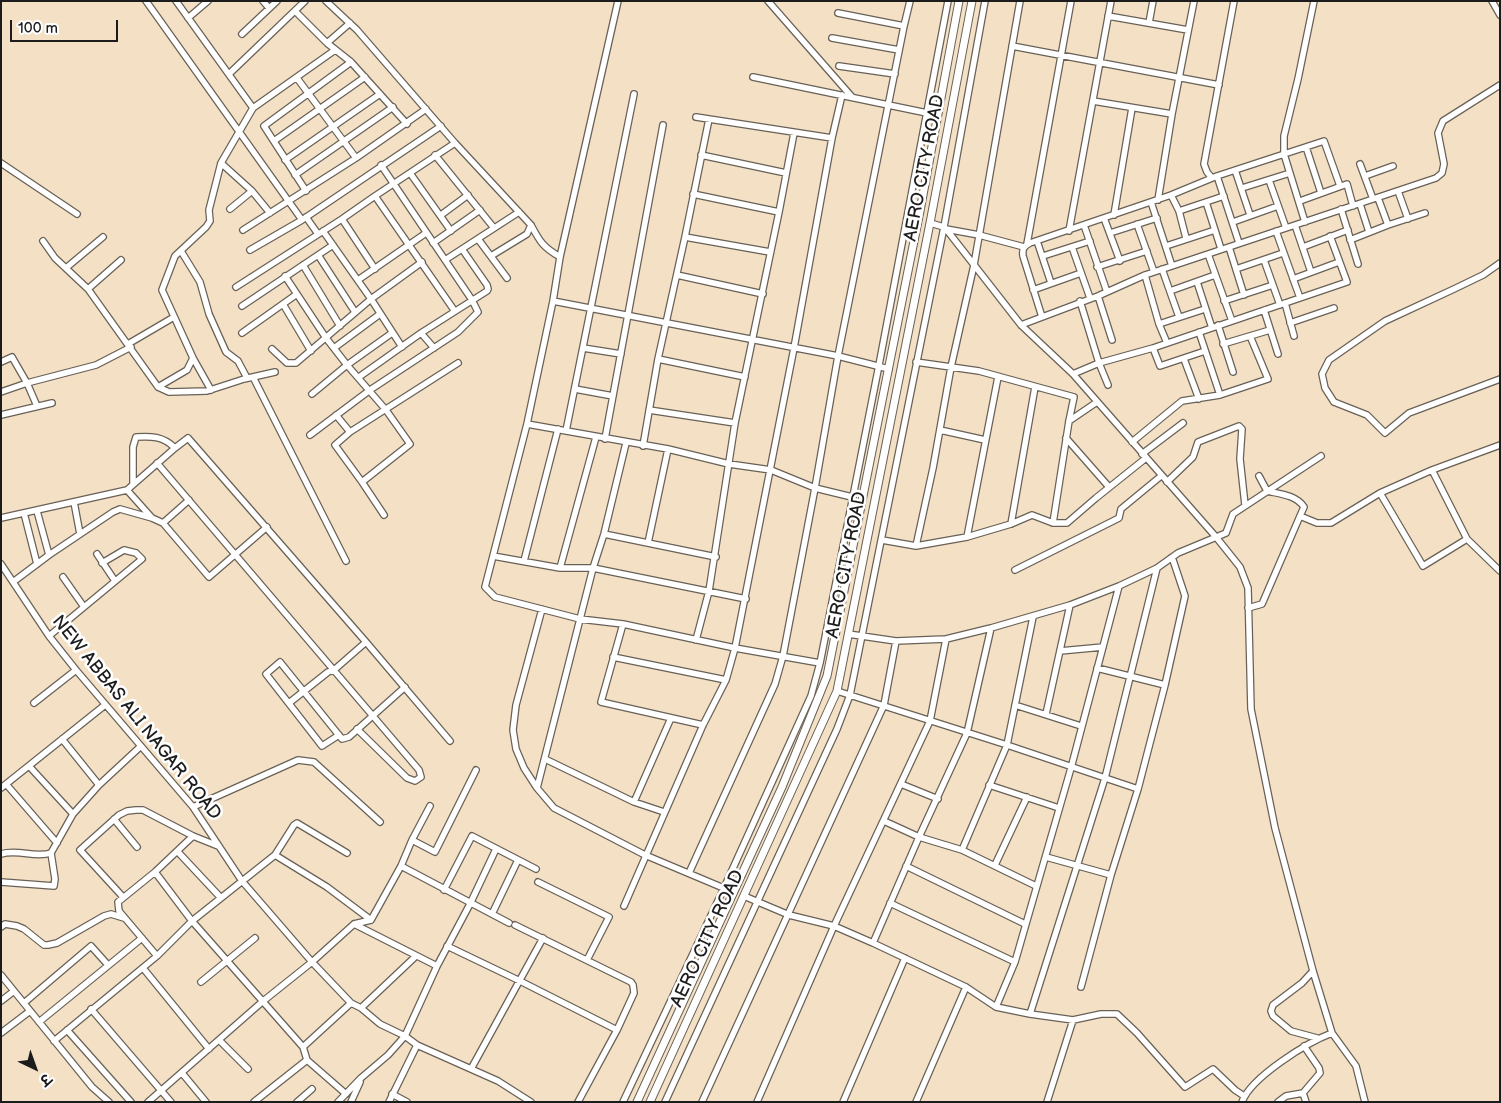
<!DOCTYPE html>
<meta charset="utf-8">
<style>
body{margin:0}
#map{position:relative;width:1501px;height:1103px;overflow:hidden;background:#f4e0c5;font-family:"Balsamiq Sans","Playpen Sans Deva",sans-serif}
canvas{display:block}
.frame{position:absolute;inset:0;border:2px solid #1c1c1c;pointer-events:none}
.north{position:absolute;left:10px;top:1043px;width:50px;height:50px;-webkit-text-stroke:4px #fff;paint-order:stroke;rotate:138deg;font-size:14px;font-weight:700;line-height:20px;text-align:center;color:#1c1c1c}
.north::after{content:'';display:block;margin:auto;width:18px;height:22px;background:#1c1c1c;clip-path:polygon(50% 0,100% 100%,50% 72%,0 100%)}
.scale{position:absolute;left:10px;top:20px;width:108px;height:22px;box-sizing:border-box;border:2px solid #1c1c1c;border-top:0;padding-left:6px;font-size:15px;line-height:18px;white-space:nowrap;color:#1c1c1c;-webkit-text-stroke:4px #fff;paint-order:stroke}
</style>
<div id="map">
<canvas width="1501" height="1103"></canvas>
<div class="frame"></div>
<div class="north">उ</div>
<div class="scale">100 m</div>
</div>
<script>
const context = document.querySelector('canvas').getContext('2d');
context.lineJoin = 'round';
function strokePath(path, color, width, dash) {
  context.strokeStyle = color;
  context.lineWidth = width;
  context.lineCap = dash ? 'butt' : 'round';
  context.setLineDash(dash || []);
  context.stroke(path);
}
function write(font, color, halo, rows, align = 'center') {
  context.font = font + ' "Balsamiq Sans",sans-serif';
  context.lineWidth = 5;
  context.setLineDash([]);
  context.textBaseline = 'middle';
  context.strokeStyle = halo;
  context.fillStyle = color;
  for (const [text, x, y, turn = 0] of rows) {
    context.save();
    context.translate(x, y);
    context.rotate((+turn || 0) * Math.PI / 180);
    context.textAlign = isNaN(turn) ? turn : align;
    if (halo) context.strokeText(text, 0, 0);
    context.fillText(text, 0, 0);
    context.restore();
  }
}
const minor = new Path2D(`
 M146,1L302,220
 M176,1L253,108
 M263,1L269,8
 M326,1L357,30L455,143L531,225C540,242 543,247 560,257
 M618,1L560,257L553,301L527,424L485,587L495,597L580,619L623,624L735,648L820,663
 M768,1L852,97
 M1492,1L1500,15
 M296,12L327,43L351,62L407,124
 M838,13L904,26
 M1108,16L1188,30
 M188,18L208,1
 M1149,23L1153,1
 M242,34L277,1
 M832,38L899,50
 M327,43L350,23
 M1012,46L1219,85
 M839,66L895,74
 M229,74L305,1
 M753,77L927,113
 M297,78L356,158
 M1093,101L1172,114
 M696,117L832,138
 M274,141L365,77
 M1306,147L1321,193
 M435,155L494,228
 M701,155L786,173
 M285,160L380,94
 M1,163L77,214
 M221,163L252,191L270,213
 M1360,164L1373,199
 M1235,170L1250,215
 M410,173L451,231
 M295,175L393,107
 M1217,176L1239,243
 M1365,176L1393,166
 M1212,178L1207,172L1204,164L1234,1
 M1269,180L1286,228
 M1242,188L1290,173
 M306,191L264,126L351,62
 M1398,191L1408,219
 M693,194L779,212
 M1171,195L1179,211L1186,238
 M375,196L454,310
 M1378,198L1388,225
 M1158,200L1172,114L1194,1
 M1300,201L1347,184L1353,206
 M1151,202L1172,266
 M1206,202L1221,249
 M1360,204L1369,232
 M230,209L252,191
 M1341,209L1358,264
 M1179,211L1224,196
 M441,215L468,195
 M1114,215L1132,108
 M306,217L318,234
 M1104,218L1120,261
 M342,219L375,269
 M1233,222L1278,206
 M1305,222L1284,154V136L1298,79L1314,1
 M930,223L944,227L946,229L979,235L1024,247
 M1137,224L1154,272
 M1084,225L1107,292
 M1295,225L1311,272
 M946,229L1021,325L1073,374L1216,537L1240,567L1248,588L1251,709L1275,828L1313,971L1332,1033L1356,1066L1365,1102
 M243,230L356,158L426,109
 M323,231L371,299L402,347
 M1069,231L1111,1
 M1276,231L1300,298
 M1110,233L1157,218
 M685,237L770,252
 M478,239L507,278
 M1350,240L1388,225L1425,213
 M43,241L55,258L88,289L158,387L169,392L207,391L244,379L275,372
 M1037,241L1051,283
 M433,243L480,210
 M1027,244L1071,1
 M1166,246L1215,230
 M1072,247L1090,298
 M1229,247L1244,295
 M1303,247L1348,230
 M250,250L302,220L441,126
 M181,251L200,282L209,314L226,352L238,361L247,378
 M1208,254L1232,321
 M318,255L355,312
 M491,256L527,234L531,225
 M1043,256L1090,241
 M445,260L519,212
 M1264,260L1280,305
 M1500,263L1483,275L1454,289L1385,321L1329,360L1322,374L1325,388L1334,402L1367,415L1385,433L1409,413L1500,379
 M303,265L340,326
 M1097,267L1147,251
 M66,268L103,237
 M1162,269L1179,317
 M1236,269L1283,253
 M677,275L763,294
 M1145,275L1159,324L1167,343
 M285,276L326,338L347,365L386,410L410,444L362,482
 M1293,279L1339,262
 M358,280L426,233
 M1197,282L1212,328
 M236,287L342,219L375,196L455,143
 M88,289L121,260
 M1033,290L1081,273
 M1170,291L1215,275
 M1098,296L1112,340
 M553,301L838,356L889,369
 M1080,301L1099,363L1108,385
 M1224,301L1273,285
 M1285,303L1294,336
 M283,304L311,351
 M242,306L333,245
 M1264,310L1278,354
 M1042,317L1023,256C1022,249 1024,246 1030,243L1171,195L1217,176L1324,141L1340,186
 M1290,323L1334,308
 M1159,324L1205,309
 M1021,325L1098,296L1145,275L1436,178L1442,173L1444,164L1438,133L1443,121L1500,85
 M1218,325L1233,372
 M1199,332L1220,395
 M242,333L297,294
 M421,333L434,348
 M128,344L174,317
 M1223,344L1270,330
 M334,348L380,314
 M583,348L621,354
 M1153,348L1160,366L1205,351
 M272,349L287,363H296L371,299L422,262
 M658,359L745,377
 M1184,359L1199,399
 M1,362L12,357L27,383L37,406
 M916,362L979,371L1074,397L1069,421L1053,523
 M1073,374L1099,363L1153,348L1347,282L1330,236
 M253,377L346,561
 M359,377L421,333L487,291L488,289L487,285L462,249
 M158,387L187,370L193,358
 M575,389L613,396
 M211,390L193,358L162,290L175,256L206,227L210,221L209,210L221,163L253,108L335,50
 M1,392L27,383L96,365L131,347
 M312,394L347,365L392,333
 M649,410L735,423
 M1,415L52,403
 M336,415L350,432
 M1069,421L1097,402
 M527,424L668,449L729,464L771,470L815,488L852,497
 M940,430L985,440
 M566,431L634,94
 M310,435L370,390L458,332L478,312L472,300L381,165
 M1066,438L1109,487
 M605,439L663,125
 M1132,442L1182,401L1220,395L1268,379L1250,336
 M626,443L604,534L593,568L537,788L554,808L645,855L733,892
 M643,446L658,359L685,237L709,119
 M1142,454L1183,423
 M157,463L419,770L421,777L415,781L407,778L357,729
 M1432,470L1467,539L1500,571
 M1259,476L1267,491C1280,494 1296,495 1304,507L1300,516L1317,523H1331L1380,493L1432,470L1500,445
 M1167,482L1193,457L1198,442L1239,426L1242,429L1240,459L1245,505
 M133,484V447L136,437C151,436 163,436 175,448
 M127,490L175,448L188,438L366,642L450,741
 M1380,493L1423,566L1467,539
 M74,502L80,534
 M37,511L49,555
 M24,513L37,564
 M384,515L362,482L335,445L350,432L458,363
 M1,518L127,490L152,518L163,523L209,577L267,527
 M163,523L189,500
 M1011,524L1035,387
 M604,534L716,557
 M967,537L998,377
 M882,540L916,546L967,537L1011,524L1032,515L1053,523H1067L1096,498L1146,458
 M648,543L668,449
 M916,546L933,468L951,367L974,265L1020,1
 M97,554L115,581
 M493,556L560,568H593L746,599
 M524,561L558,429
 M1,564L49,636L76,670L193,807L242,881L312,962L351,1003L361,1008L380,1024L405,1036L417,1045L498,1081L531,1102
 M560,568L596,437
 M1015,570L1119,518L1121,509L1161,476
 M63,577L84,607
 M13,582L49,555L113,512L120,509L152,518
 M1248,608L1262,604L1300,516
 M623,624L601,702L703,725
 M848,634L896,641L946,639L991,628L1070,605L1119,586L1157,568L1178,553L1226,533L1233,514L1321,456
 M49,636L142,559L136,553L124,550L102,563
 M696,640L709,591L735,423L779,212L794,133
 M1060,651L1103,647
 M613,657L726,680
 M1097,668L1165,685
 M837,691L1007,745L1138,789
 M34,703L76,670
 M289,703L328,672L334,670L366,642
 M1015,705L1081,726
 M1046,714L1070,605
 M339,735L322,746L266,674L280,662L342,739L349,737L405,687
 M62,739L99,785
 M545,759L634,802L664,812
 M29,766L73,814
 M6,784L57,843
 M901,784L938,799
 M989,785L1059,808
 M1,788L105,705
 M537,788L524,768L516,749L513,730L516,705L542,609
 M634,802L671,718
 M193,807L298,760L314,762L380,822
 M114,819L137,847
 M884,821L919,837L962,850L1036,886
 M412,840L435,852L476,770
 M962,850L1007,745L1033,617
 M178,852L221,898
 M1,854C18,849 35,858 51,853
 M275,855L294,825L297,823L347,853
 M1046,857L1111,875
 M995,865L1027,797
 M401,866L509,923
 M906,866L1025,924
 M155,872L192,921L303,1047L307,1060L346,1094
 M689,873L775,684L783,656L815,488L838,356L904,26L910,1
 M1,882L54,886L55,879L51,853L73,814L99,785L141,746
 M538,882L609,917L587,960
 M444,890L472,836L536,869
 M744,896L789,915L834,926L873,943L966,987L996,1007L1030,1014L1073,1020L1101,1014H1117L1137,1033L1185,1087L1213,1069L1235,1090L1244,1096
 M123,897L80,850L119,815L127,811L136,810H143L193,836L218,846
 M890,903L1015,962
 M624,906L703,725L726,680L735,648L794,348L832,138L842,95
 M492,914L518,860
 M354,924L437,966
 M515,925L631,982L633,985L634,993L617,1030L578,1102
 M1,927L5,924L17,926L24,929L44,945H48L57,943L104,916L111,914L124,918
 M873,943L919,837L967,733L991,628
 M447,946L520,981L617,1030
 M157,956L119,911L118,902L155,872L193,836
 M143,968L209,1049
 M1313,971L1302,983L1273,1005L1271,1011L1273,1016L1291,1031L1317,1038
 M1,975L92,1087L109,1102
 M201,982L255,938
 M1081,987L1111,875L1138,789L1165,685L1185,596L1172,557
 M1,1001L14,991
 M24,1003L91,946L108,965
 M996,1007L1015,962L1071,768L1119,586
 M361,1008L416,956
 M91,1009L171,1102
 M1030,1014L1105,778L1157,568
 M39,1022L142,938
 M67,1030L131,1102
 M1,1033L30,1011
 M219,1040L248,1069
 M54,1041L157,956L192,921L275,855L327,887L371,920
 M1304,1046L1319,1068L1320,1073L1303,1093L1306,1102
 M303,1047L351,1003
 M471,1069L543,938
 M182,1073L206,1102
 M392,1094L407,1102
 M148,1102L262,1002L312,962L354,924L371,920L401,866L412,840L430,806
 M254,1102L307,1060
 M297,1102L312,1089
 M338,1102L361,1078L388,1055L405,1036L437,966L470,904L496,849
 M351,1102L360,1082
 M389,1102L417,1045
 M623,1102L724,888L811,696L820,663L879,365L948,1
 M665,1102L837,729L850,695L944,227L985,1
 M702,1102L884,705L896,641
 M757,1102L834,926L930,721L946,639
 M843,1102L905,958
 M916,1102L966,987
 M1047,1102L1073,1020
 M1242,1102C1251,1077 1308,1042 1332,1033
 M1278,1102L1286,1096L1303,1093`);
const tertiary = new Path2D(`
 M637,1102L782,787L827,676L920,211L959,1
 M650,1102L837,691L930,223L972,1`);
const streetNames = [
 ["AERO CITY ROAD",925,168,-79],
 ["AERO CITY ROAD",847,565,-79],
 ["NEW ABBAS ALI NAGAR ROAD",136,718,51],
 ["AERO CITY ROAD",708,939,-65]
];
strokePath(minor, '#686157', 8);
strokePath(tertiary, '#686157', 9);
strokePath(minor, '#fff', 5.5);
strokePath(tertiary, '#fff', 7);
write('18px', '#1c1c1c', '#fff', streetNames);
</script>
